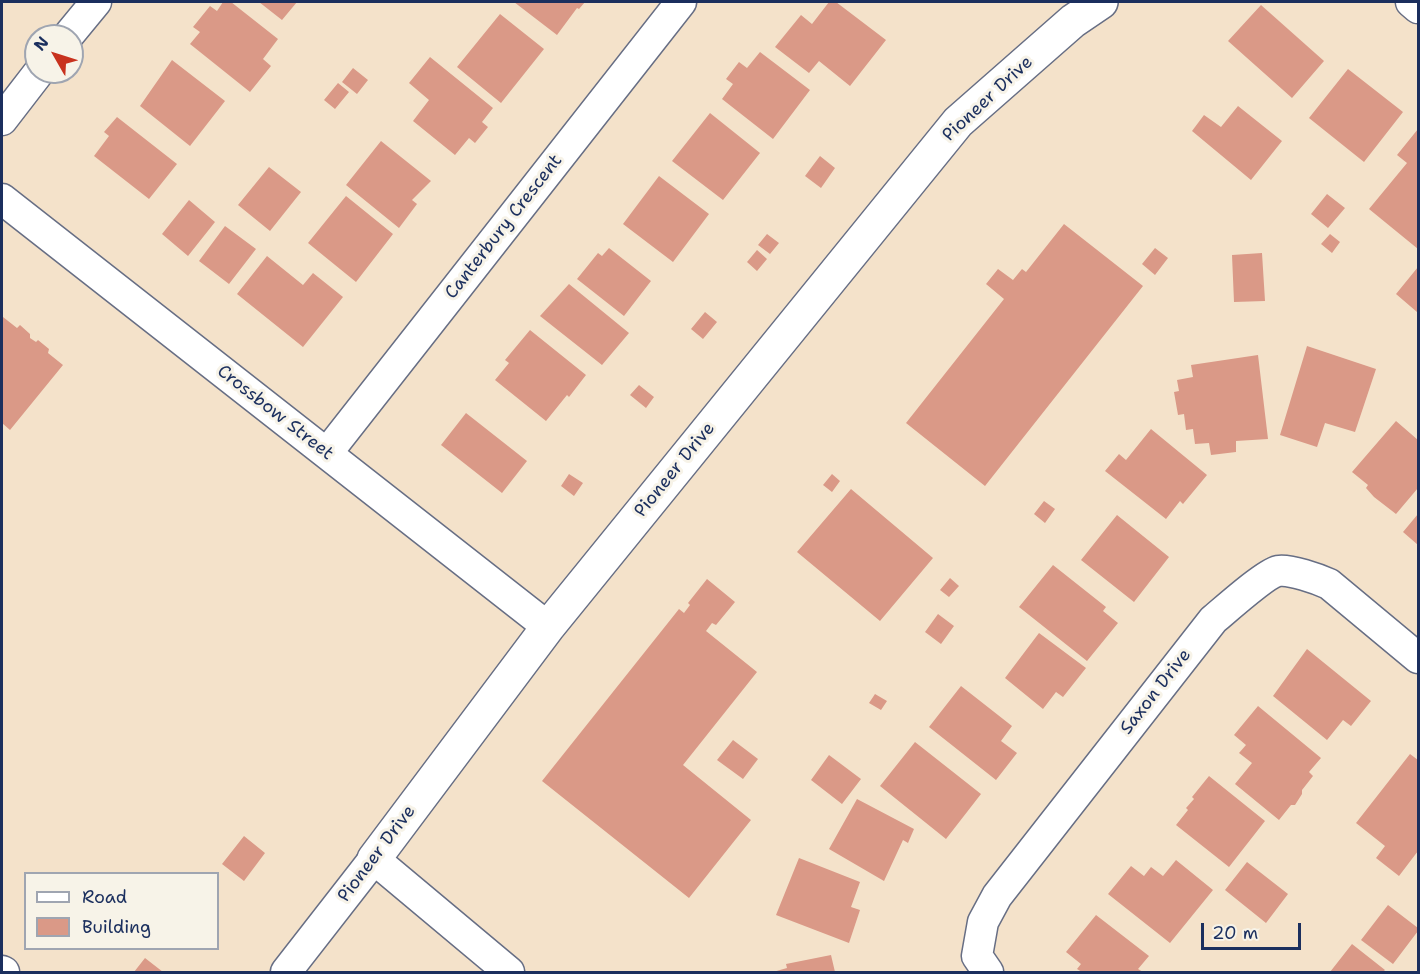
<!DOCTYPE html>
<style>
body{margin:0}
#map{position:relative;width:1420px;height:974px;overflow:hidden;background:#f4e2ca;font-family:"Shantell Sans",sans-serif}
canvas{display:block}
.frame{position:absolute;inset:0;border:3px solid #1b2f5e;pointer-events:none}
.legend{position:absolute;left:24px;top:872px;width:195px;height:78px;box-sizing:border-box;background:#f7f3e8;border:2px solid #9fa5b1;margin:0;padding:8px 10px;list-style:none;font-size:18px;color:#1b2f5e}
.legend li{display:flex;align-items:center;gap:12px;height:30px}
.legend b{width:30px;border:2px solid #9fa5b1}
.north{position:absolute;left:24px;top:24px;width:60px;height:60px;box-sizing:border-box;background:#f7f3e8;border:2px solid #9fa5b1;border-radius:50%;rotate:309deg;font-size:16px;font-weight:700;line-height:24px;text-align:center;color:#1b2f5e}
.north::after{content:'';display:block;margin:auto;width:21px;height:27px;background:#c8321e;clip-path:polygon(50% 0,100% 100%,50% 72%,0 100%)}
.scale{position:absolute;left:1201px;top:923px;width:100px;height:27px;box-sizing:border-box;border:3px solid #1b2f5e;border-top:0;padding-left:8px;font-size:18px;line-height:21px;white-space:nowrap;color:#1b2f5e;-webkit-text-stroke:4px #f7f3e8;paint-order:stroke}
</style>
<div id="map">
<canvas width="1420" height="974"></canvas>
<div class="frame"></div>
<ul class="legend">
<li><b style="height:8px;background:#fff"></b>Road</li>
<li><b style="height:16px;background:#da9987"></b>Building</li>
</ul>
<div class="north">N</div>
<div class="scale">20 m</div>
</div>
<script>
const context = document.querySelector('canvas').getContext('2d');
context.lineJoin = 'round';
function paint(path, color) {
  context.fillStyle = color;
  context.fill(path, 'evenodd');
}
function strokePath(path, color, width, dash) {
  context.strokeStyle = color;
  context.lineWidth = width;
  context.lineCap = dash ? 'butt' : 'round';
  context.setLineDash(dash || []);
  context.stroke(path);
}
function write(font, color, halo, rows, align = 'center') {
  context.font = font + ' "Shantell Sans",sans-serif';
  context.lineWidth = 6;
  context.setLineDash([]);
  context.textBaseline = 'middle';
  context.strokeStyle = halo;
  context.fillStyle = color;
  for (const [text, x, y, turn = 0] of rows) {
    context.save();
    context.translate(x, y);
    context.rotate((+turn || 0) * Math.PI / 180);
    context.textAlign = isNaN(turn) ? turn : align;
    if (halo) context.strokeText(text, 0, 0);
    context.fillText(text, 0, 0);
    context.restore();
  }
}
const building = new Path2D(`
 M223,2H231L278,39L263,59L271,66L250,92L190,44L200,32L193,27L210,6L217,11Z
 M259,2H297L282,20Z
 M514,2H585L579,9L577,8L557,35Z
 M829,2H836L886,40L850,86L819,61L809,73L775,47L801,15L812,24Z
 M1261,5L1324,61L1292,98L1228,41Z
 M500,14L544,49L501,103L457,67Z
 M760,52L810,90L773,139L722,99L733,84L726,79L739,62L747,68Z
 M430,57L493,108L482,122L488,127L475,143L469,138L455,155L413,121L429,100L409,83Z
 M172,60L225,101L190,146L140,106Z
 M353,68L368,80L357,94L342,82Z
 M1348,69L1403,112L1364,162L1309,118Z
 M338,83L349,92L335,109L324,100Z
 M1238,106L1282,141L1251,180L1192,131L1204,115L1221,127Z
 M710,113L760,153L723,200L672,161Z
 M117,117L177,164L149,199L94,156L109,136L104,132Z
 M1418,129V249L1369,209L1407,163L1397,155Z
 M381,141L431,181L412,200L417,204L399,228L346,185Z
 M820,156L835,168L821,188L805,176Z
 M269,167L301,192L270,231L238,205Z
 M659,176L709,214L673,262L623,224Z
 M1327,194L1345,208L1328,228L1311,214Z
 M346,196L393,234L356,282L308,243Z
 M189,200L215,222L188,256L162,234Z
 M1064,224L1143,286L985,486L906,423L1004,299L986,284L998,269L1013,280L1022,269L1026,272Z
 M225,226L256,249L229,284L199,261Z
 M767,234L779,243L770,254L758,245Z
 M1330,234L1340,242L1332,253L1321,244Z
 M609,248L651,281L624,316L577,279L598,253L602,256Z
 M1155,248L1168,258L1155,275L1142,264Z
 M757,250L767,259L757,271L747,262Z
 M1262,253L1265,301L1234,302L1232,255Z
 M267,256L303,285L313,273L343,297L303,347L237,294Z
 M1418,267V310L1417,312L1396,294Z
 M569,284L629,333L602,365L540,316Z
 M705,312L717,322L703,339L691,329Z
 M3,317L17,328L20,325L30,334V338L36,342L38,340L49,349L48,353L63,365L10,430L2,423V319Z
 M530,330L586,375L569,397L567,395L546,421L495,380L509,363L505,360Z
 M1307,346L1376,369L1355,432L1325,423L1317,447L1280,435Z
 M1258,355L1268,439L1236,441V452L1211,455L1209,443L1195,444L1193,429L1186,430L1184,414L1178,415L1174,392L1179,391L1177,380L1193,377L1191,365Z
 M639,385L654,397L646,408L630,395Z
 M466,413L527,461L502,493L441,445Z
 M1396,421L1418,440V488L1396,514L1374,497L1366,488L1368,485L1352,472Z
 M1151,429L1207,475L1183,504L1180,501L1166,519L1105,471L1119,454L1126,460Z
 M569,474L583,483L574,496L561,486Z
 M832,474L840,481L832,492L823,485Z
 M851,489L933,558L880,621L797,552Z
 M1044,501L1055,509L1045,523L1034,514Z
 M1418,514V545L1403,532Z
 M1117,515L1169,557L1134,602L1081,560Z
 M1053,565L1106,607L1103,611L1118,623L1087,661L1019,607Z
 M950,578L959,586L949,597L940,590Z
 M707,579L735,602L716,625L712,623L706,631L757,672L683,765L751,820L689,898L542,781L679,609L684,613L690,605L688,603Z
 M938,614L954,626L941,644L925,632Z
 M1039,633L1086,668L1063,697L1056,692L1043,709L1005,678Z
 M1307,649L1371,701L1351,726L1343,720L1327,740L1273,696Z
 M961,686L1012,726L1001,741L1017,753L996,780L929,727Z
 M875,694L887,701L881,710L869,703Z
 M1258,706L1321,758L1309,772L1313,776L1302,790V794L1295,805H1291L1279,820L1235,784L1252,763L1239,753L1246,745L1234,735Z
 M733,740L758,759L743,779L717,760Z
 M915,742L981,794L946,839L880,786Z
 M1410,754L1418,760V851L1399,876L1376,858L1385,846L1356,823Z
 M829,755L861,779L842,804L811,780Z
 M1209,776L1265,821L1229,867L1176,825L1188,810L1186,808L1194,799L1192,797Z
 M857,799L914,829L908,843L903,840L884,881L829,849Z
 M244,836L265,853L244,881L222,864Z
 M799,858L860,882L851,907L860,910L849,943L776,915Z
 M1176,860L1213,890L1170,943L1108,894L1131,866L1144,876L1151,867L1163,876Z
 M1247,862L1288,894L1266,923L1225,890Z
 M1388,905L1418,928V931L1393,964L1361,940Z
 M1096,915L1149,956L1138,969L1143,972H1082L1077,969L1081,964L1066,952Z
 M1352,944L1385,970L1383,972H1330Z
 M831,955L835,972H773L787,968L786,964Z
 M145,958L163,972H134Z`);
const minor = new Path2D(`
 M1411,2L1418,8
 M68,36L96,2
 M2,120L39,72
 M2,199L548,627
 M327,453L681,2
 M2,971L4,972
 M286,972L374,859L509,972
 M988,972L977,956L983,922L997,896L1213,620C1225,610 1265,574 1278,571C1290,569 1318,579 1329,584L1418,658`);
const tertiary = new Path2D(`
 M374,859L548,627L958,122L1073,21L1101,2`);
const streetNames = [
 ["Pioneer Drive",988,99,-43],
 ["Canterbury Crescent",504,227,-52],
 ["Crossbow Street",275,413,38],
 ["Pioneer Drive",675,470,-51],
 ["Saxon Drive",1156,692,-52],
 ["Pioneer Drive",377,854,-53]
];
paint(building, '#da9987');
strokePath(minor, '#676e84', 33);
strokePath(tertiary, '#676e84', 36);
strokePath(minor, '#fff', 30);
strokePath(tertiary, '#fff', 33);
write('18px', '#1b2f5e', '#f7f3e8', streetNames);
</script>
